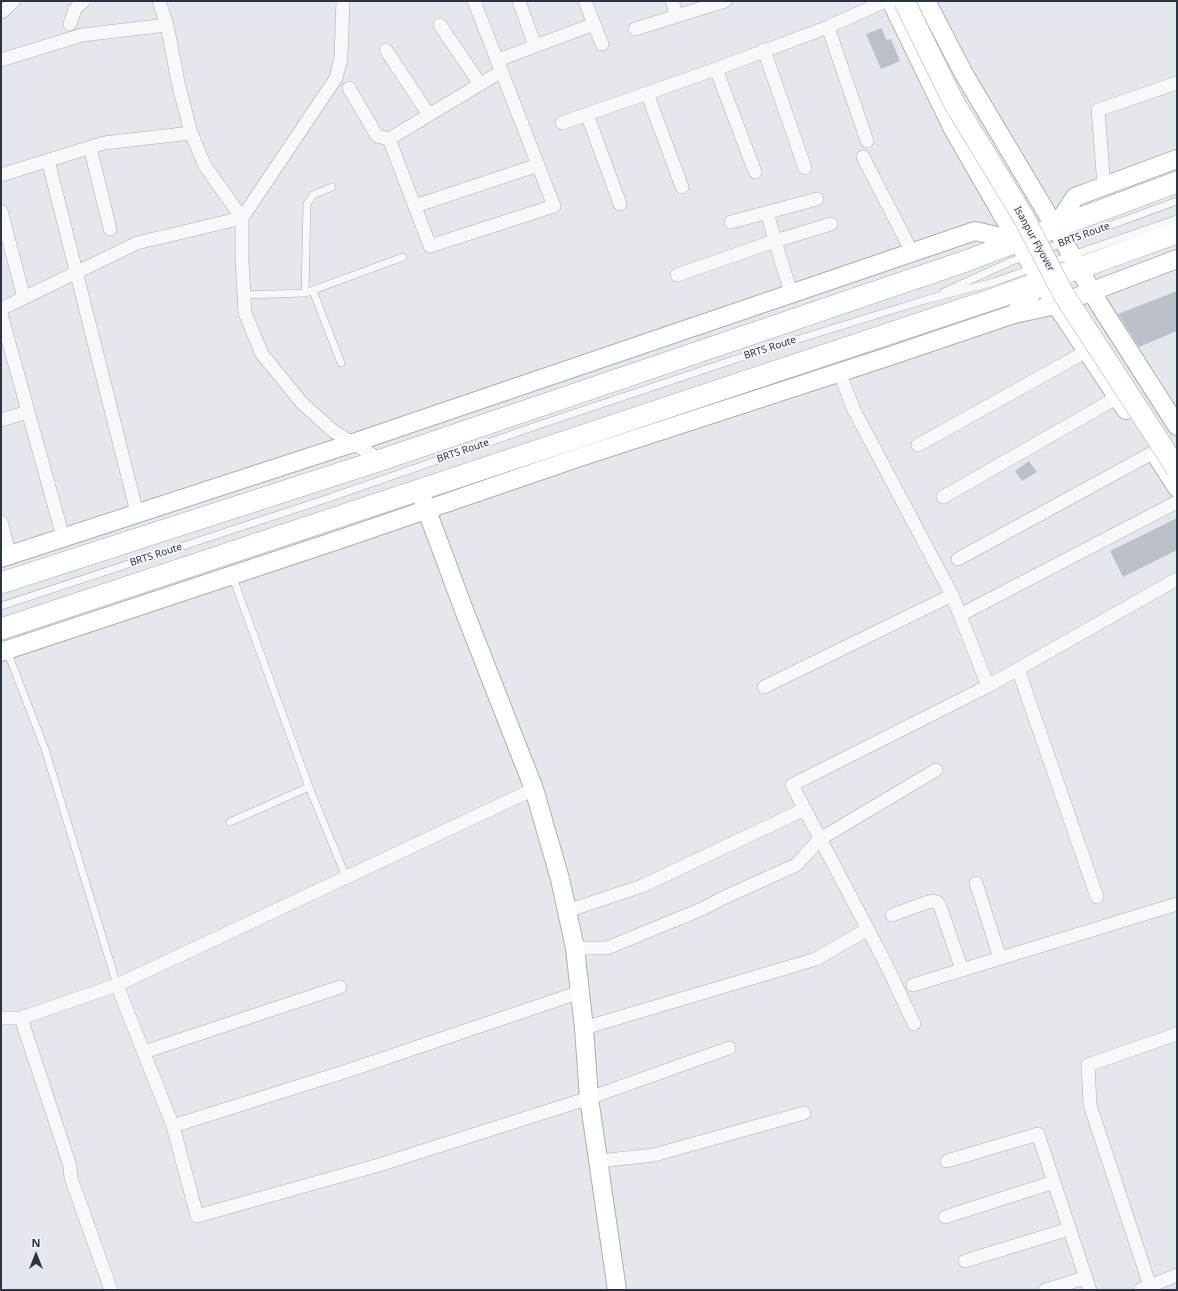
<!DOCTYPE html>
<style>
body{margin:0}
#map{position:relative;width:1178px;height:1291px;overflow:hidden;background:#e4e7ec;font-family:"Noto Sans",sans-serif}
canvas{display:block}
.frame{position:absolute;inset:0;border:2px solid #2b3445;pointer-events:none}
.north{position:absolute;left:16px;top:1235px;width:40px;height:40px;-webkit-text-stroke:3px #f4f6f9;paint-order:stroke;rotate:0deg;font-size:11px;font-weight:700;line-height:16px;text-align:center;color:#2b3445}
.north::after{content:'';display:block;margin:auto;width:14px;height:18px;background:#2b3445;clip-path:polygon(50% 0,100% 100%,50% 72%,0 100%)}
</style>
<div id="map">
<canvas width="1178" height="1291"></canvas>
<div class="frame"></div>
<div class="north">N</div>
</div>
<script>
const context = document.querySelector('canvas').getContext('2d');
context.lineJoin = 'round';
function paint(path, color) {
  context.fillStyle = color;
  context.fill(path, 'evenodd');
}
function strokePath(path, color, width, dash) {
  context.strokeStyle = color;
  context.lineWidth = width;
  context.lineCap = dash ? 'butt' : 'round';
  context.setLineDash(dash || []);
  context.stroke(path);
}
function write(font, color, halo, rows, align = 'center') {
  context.font = font + ' "Noto Sans",sans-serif';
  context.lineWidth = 4;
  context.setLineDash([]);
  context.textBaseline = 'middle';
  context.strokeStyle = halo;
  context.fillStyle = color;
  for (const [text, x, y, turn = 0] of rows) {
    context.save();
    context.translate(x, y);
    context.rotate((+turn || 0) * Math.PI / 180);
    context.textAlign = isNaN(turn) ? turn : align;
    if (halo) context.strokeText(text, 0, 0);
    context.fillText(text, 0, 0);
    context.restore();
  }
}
const building = new Path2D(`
 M882,28L886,40L891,39L900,61L881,69L866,34Z
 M1177,291V331L1139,347L1118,314Z
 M1029,461L1037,472L1022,481L1015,471Z
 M1177,518V550L1123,577L1110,551Z`);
const lane = new Path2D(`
 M1043,250L1177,201
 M1049,263L1177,219
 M313,291L341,363
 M944,292L1012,261L1026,256
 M305,293L307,204L313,195L332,187
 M244,295L305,293L403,257
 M1,606L326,499L536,426L757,352L925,300L994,282L1033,268
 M7,651L45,749L117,985
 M309,787L346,877
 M230,822L309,787L232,575`);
const street = new Path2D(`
 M159,1L167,25L178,82L191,133L205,166L242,218V261L245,313L262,354L302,403L333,431L381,460
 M519,1L535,46
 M585,1L602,44
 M672,1L677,16
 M2,12L14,1
 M70,24L75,9L84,1
 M440,25L480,84
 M828,27L867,141
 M635,29L725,1
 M386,50L429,115
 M764,50L805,168
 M1,60L82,35L167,25
 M498,60L594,24
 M716,69L755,172
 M349,88L377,136L389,139L502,71
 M647,93L682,187
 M587,114L620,204
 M562,123L716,69L828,27L885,1
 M389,139L430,246L554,206L474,1
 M90,147L110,229
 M863,157L912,252
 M48,160L137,513
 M1,175L104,143L191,133
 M1104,186L1098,110L1177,83
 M415,206L538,165
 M1,211L24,298
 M767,212L775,241L791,293
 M731,222L817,199
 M677,275L775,241L831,224
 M1,309L137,243L242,218L336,78L341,58L343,1
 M1,314L63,537
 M839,372L854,410L952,595L988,686L1177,579
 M1,420L28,412
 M918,445L1087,351
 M943,497L1118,397
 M1,522L10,555
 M958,559L1154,452
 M960,615L1177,502
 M1018,669L1097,897
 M764,687L952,595
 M976,883L1000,958
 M567,911L642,886L805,809
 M892,915L928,902L933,901L937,902L940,906L962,970
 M575,948H607L702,909L723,898L796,865L820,839L936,770
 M117,985L173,1126
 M913,985L1177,904
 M580,992L347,1071L173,1126L197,1216L379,1165L589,1098L729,1048
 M1,1018H21L117,985L534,789
 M21,1018L70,1166L71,1178L111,1290
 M914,1024L886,964L792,785L988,686
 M584,1028L816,959L868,929
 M144,1052L340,987
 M599,1161L654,1155L804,1113
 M947,1161L1038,1134L1090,1290
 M945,1217L1054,1182
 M965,1261L1069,1229
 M1150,1286L1090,1105L1088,1065L1177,1034
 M1045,1290L1085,1278
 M1140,1290L1177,1275`);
const secondary = new Path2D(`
 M891,1L953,129L1041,282L1126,410
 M926,1L964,74L1064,242L1099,304L1177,426
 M1055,228L1075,197L1177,159
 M1014,314L1056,305L1177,259
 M1156,455L1177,488
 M423,500L467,618L534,789L560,879L575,948L584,1028L589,1098L617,1290
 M1,558L353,443L975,231L1018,241
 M1,652L341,539L580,457L887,357L1014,314L1041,282`);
const primary = new Path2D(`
 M1,583L381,460L966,261L1177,182
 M1,629L996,298L1177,233`);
const primaryBridge = new Path2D(`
 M904,1L953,101L1024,218L1064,295L1177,469`);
const streetNames = [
 ["BRTS Route",1084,235,-20],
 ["Isanpur Flyover",1034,239,61],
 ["BRTS Route",770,348,-18],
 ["BRTS Route",463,451,-19],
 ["BRTS Route",156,555,-18]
];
paint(building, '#bbc0ca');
strokePath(lane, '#a9aeb7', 8);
strokePath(street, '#a9aeb7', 14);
strokePath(secondary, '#a9aeb7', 20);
strokePath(primary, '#a3abb8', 22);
strokePath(lane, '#f7f8fa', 7);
strokePath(street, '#f7f8fa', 13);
strokePath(secondary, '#fff', 18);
strokePath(primary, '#fff', 21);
strokePath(primaryBridge, '#a3abb8', 22, []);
strokePath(primaryBridge, '#fff', 21);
write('10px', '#2b3445', '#f4f6f9', streetNames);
</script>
